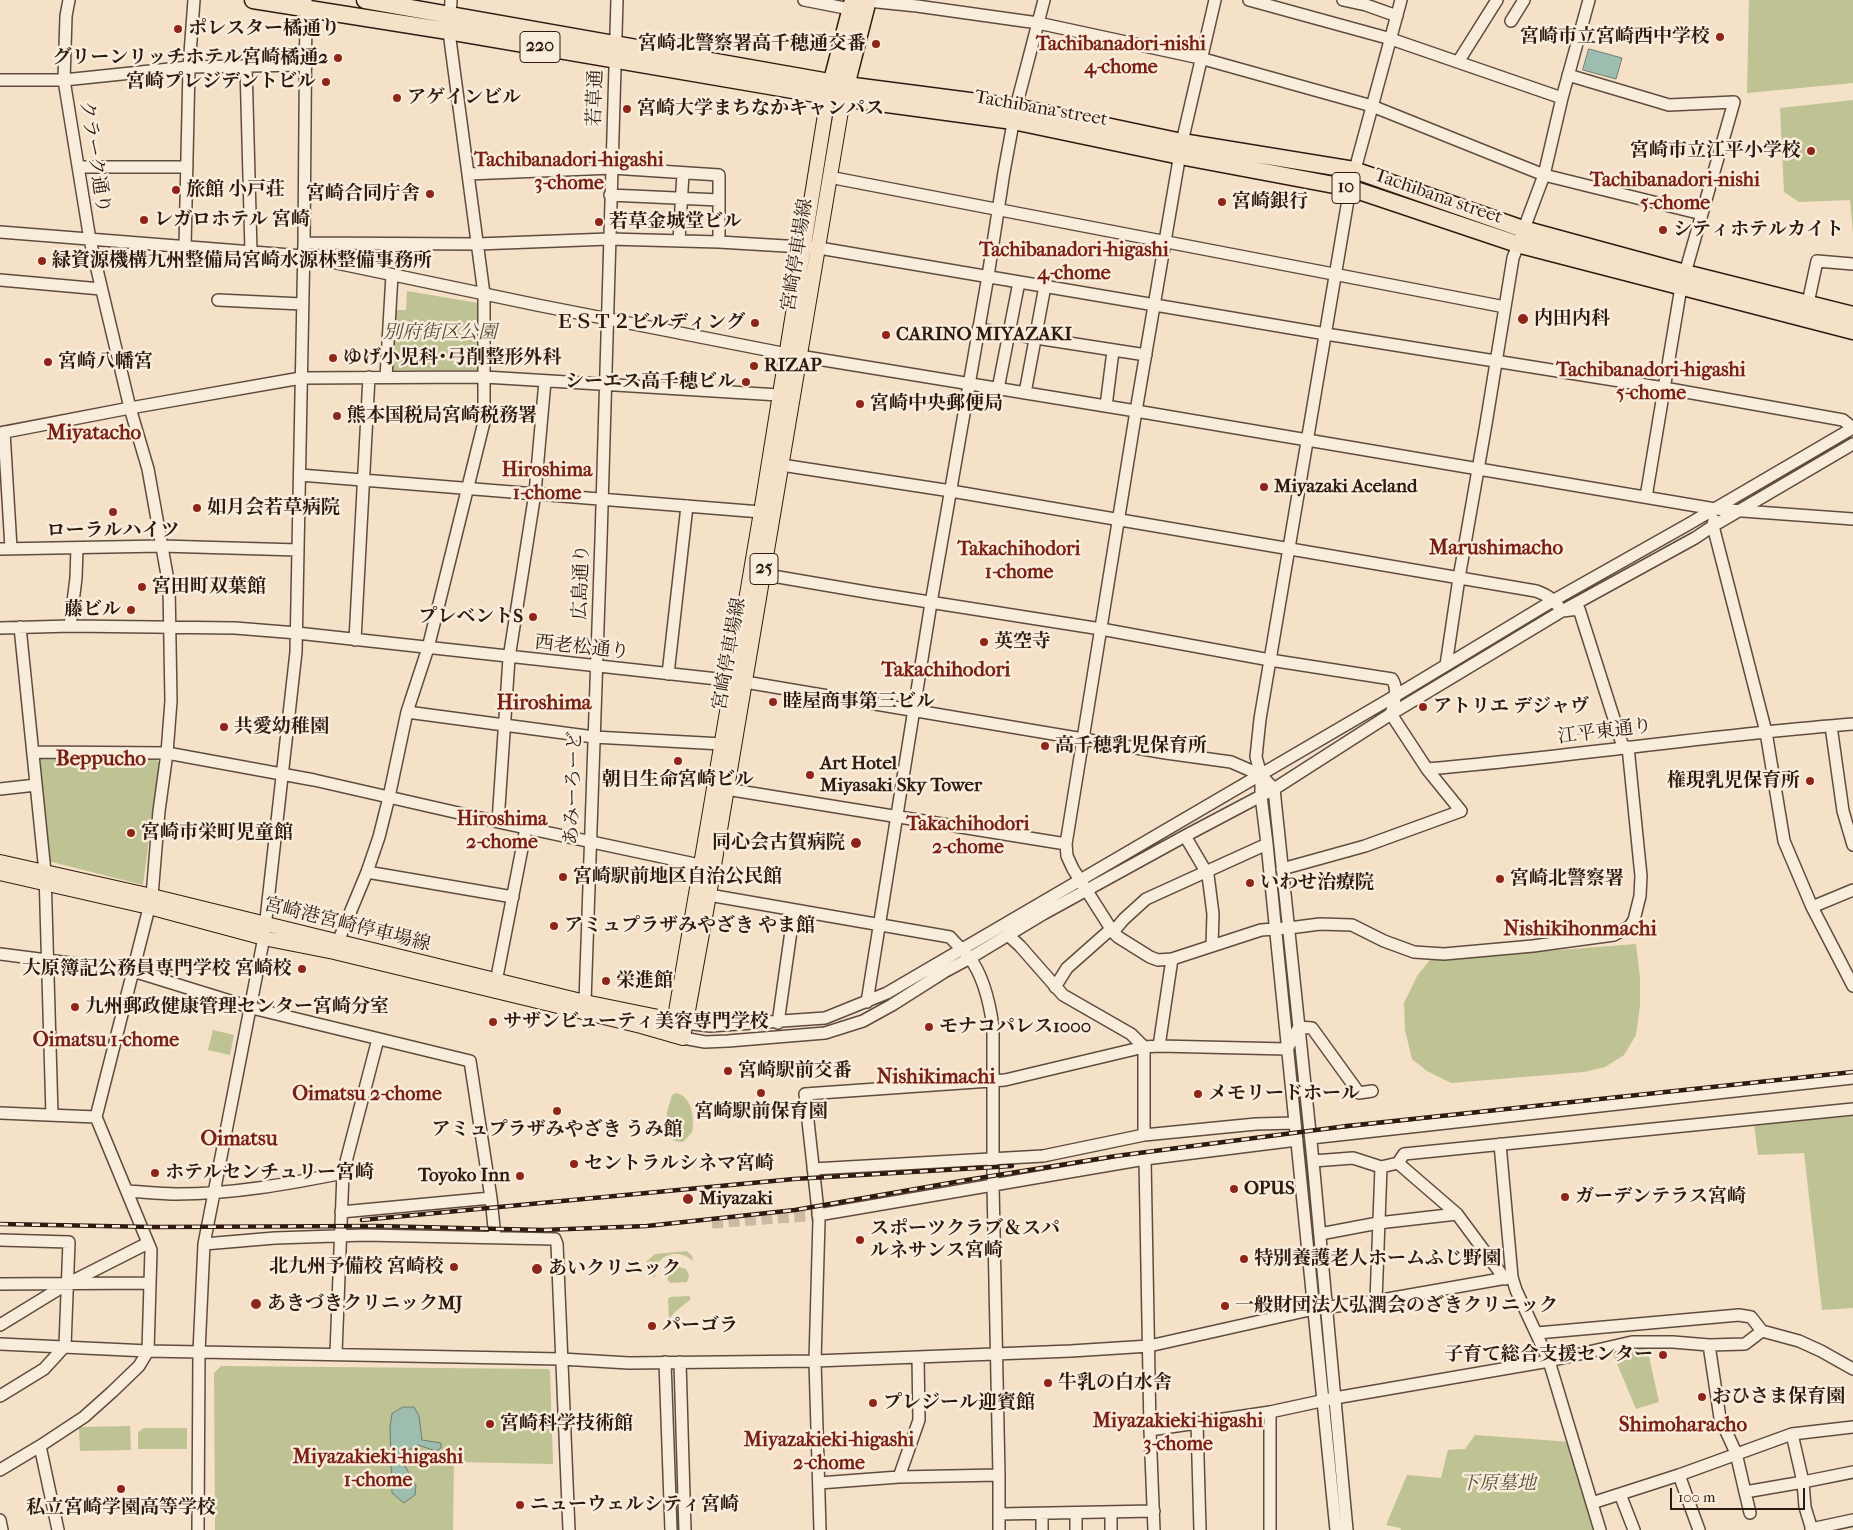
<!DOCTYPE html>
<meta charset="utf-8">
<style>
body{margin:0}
#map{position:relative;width:1853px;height:1530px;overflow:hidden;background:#f4e1c7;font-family:"IM FELL French Canon",serif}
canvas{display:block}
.scale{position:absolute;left:1670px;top:1488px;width:135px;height:22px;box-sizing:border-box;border:2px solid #2f1a12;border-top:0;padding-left:6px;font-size:15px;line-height:18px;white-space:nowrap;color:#2f1a12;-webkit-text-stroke:4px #f8ecdb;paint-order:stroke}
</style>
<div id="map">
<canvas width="1853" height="1530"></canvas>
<div class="scale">100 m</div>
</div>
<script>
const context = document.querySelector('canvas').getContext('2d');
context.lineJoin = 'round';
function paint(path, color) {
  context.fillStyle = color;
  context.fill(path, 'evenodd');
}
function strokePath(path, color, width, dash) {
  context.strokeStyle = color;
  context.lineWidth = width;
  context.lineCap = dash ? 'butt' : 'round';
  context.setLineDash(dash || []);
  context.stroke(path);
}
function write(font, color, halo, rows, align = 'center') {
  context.font = font + ' "IM FELL French Canon","Noto Serif JP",serif';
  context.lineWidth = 5;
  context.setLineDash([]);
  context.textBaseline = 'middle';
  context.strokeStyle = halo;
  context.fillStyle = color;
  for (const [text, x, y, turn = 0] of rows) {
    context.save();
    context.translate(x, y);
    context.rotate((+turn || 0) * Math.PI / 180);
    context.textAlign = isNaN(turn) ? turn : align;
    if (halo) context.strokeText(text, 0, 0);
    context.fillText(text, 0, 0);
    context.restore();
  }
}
const green = new Path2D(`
 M1749,0H1853V83L1747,93Z
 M1853,100V234L1850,200L1799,202L1784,192L1780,108Z
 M407,291L478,303L482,370H392L395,310H406Z
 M152,754L159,763L143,885L48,861L40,759L43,755Z
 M1636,944L1640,977V1005L1636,1035L1624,1055L1605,1067L1584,1072L1451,1083L1427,1071L1412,1059L1405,1030L1404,1003L1417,976L1430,960Z
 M213,1030L234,1035L230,1055L208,1050Z
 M676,1093C692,1096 695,1119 692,1132L683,1142C656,1142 667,1112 672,1095Z
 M1853,1113V1308L1822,1310L1804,1153L1758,1155L1754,1124Z
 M687,1251L692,1256L693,1261C684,1252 667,1251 659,1262C655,1266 656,1272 655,1278L646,1267L647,1261L655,1254Z
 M675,1266L686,1269L689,1275L687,1282L671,1283L668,1281L667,1274L671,1268Z
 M689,1296L691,1299L676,1311L669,1319L668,1299L670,1297Z
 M1640,1347H1647L1659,1402L1636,1409L1613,1354Z
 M221,1366L548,1369L550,1371L553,1464L454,1462L453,1530H215L214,1373Z
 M130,1426L131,1450L80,1451L79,1427Z
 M144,1428H187V1449H138V1432Z
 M1475,1435L1572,1442L1599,1530H1401L1400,1528L1386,1525L1407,1475L1441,1478L1448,1450L1465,1449Z`);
const water = new Path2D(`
 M1589,49L1622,58L1616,79L1583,70Z
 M403,1407H414L419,1416L422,1440L441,1443V1448L436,1451L418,1445L405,1452V1466L416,1486L415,1495L404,1503L392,1493L390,1427L392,1414Z`);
const minorTunnel = new Path2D(`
 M712,1223L818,1215`);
const minor = new Path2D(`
 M804,0L850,9
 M1215,0L1182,142L1136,411L1066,844L1067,856L1073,869L1113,932L1118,937L1150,957L1158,960L1172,959L1261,930L1289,928L1320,924L1352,925L1384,941L1414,952L1444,954L1533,946L1614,935L1630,926L1634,920L1640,896L1641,876L1628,747
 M1249,0L1391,39L1562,98
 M1343,0L1366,5L1397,16
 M868,1L917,6L1038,23L1200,58L1372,106L1544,175L1702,214
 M1511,21L1524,0
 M1458,62L1497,0
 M246,66L251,251
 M1568,75L1669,105L1734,102L1681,287L1646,497
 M0,80H64L189,67L305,65
 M78,167H187
 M468,174L612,168L719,175V242
 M829,177L1505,307
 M610,195L719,200
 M0,232L303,256L537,305L787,354L1136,411L1715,509L1853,519
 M679,241L683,173
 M304,243L477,244L609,239L719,242L819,248L1326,334L1664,388L1843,420L1853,428
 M185,247L189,67L194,0
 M0,280L101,289
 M218,300L302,304
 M1808,303L1817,261L1853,264
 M978,329L1146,355
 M386,377L392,275
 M998,389L1019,282
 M1025,393L1045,286
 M1106,406L1113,351
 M4,432L11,548
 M0,433L130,408L301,378L485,377L779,395
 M775,464L951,491L1536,591C1548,595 1554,600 1562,611L1579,609L1623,747
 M300,475L761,512
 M1714,520L1713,526L1766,732L1784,841L1812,907L1853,986
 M0,549L162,546L298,550
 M755,573L872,593L1101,629L1270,660L1392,679C1399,690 1394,703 1391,714L1427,769L1461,811L1365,846L1282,869
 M70,626L76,578L77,548
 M20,627L45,872L52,1115
 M0,628L70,626L235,628L297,633L745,682L1166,753L1231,762L1261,775L1274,789L1313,1161L1347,1530
 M355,640L369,377
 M1446,665L1459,578L1486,424L1513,258L1544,175L1562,98L1589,0
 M668,674L687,506
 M407,712L594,737L722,744L727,747
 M1831,726L1843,811L1853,845
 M33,752L167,753L314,780L498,822L709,867
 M1427,769C1569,757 1710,735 1853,724
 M720,788L1066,844
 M0,789L36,785
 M498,822L509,658L535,493L545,381
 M1185,836L1208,875L1213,914L1212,946
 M367,872L513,897
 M701,895H709L950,937C956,944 963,950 969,957C983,975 990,1005 993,1027V1185L999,1475V1530
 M1812,907L1853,890
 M1113,932L1124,919L1146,899L1267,844
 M1008,935L1020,946L1063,995L1131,1034L1144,1047V1135
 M335,949L367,872L379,837L389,797L407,712L428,648L484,422V294L449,32L451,0
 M0,954L133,971L256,1009L470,1061L491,1198L495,1237
 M495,987L526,828
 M1055,987L1067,968L1111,929
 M867,1002L931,603L988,276L1004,172L1016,107L1044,0
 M583,1010L585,1002L601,540L617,0
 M685,1023L710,1026L825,1018L887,993L1395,696L1554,600L1687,525L1853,428
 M778,1023L794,910
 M683,1038L705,1042L728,1041L825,1033L863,1021L892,1005L944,972L970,958L1043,914L1185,836L1274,789L1391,714L1562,611L1695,538L1713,526L1853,444
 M1159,1046L1172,959
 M0,1113L96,1117
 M1311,1138L1853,1078
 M1500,1144L1512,1277L1516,1290L1549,1361L1600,1530
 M1145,1159L1150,1430L1154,1530
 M1313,1161L1353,1158L1381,1167L1398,1163L1404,1154L1853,1109
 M1398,1163L1457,1214L1505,1279
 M813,1169L1043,1156L1144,1135L1256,1124L1295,1123
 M127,1191C144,1192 161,1194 177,1194C233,1194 288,1184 343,1173
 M341,1212L491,1198
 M818,1215L1145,1159L1297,1140
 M1320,1234L1378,1223L1457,1214
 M0,1240L69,1242L65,1346L44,1369L0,1396
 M204,1244L275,1238L365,1235L555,1239L557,1244L569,1530
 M0,1284L150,1283
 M1376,1301L1381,1167
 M0,1325L67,1284L148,1243
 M1537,1333L1739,1315L1751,1317L1762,1331L1799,1341L1821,1351L1853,1369
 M0,1344L148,1351L561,1359L629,1363L815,1361L1071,1351L1149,1346L1314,1309L1376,1301L1512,1277
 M1709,1345L1720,1418L1736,1453L1745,1492L1803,1482L1805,1507L1812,1530
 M336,1353L343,1173L378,1039
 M665,1362L671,1530
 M680,1362L685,1530
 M1197,1423L1200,1530
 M1150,1430L1270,1412L1335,1398L1549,1361L1632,1342H1673L1709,1345L1745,1344L1762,1331
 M1792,1434L1803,1482L1853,1472
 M40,1446L58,1530
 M0,1470L40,1446L84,1417L112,1392L139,1366L148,1351L151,1250L96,1117L152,896L159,811L167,753L171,701L169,586L148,469L130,408L90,240L64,80L66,16L69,0
 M1679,1475L1699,1530
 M899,1477L919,1420L918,1357
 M819,1483L899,1477L999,1475
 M1745,1492L1750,1513
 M1620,1494L1634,1530
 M1592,1503L1679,1475L1792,1434L1853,1427
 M999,1514L1154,1511
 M1076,1514V1530
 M0,1520L2,1530
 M1811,1529L1853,1520
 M198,1530L199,1352L204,1244L264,937L296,652L304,243L306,0
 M820,1530L815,1361L819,1220L805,1094L1005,1080L1144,1047L1159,1046L1287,1049L1299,1027L1312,1028L1359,1093L1372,1091
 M1042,1530V1514
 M1111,1530V1512
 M1270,1530V1412
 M1336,1530L1267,844L1261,796V775L1256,757L1260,719L1350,188L1401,0`);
const major = new Path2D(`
 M0,862L152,896L585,1002L683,1022
 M0,873L149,907L268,939L334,952L641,1026L683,1038L709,895L843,99
 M672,1035L761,512L828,96`);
const highway = new Path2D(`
 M253,0L448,31L828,96L1013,121L1180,156L1350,188L1517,244L1853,331
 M365,0L846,85L1016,107L1182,142L1354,170L1523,229L1685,273L1853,315
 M829,92L853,0
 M844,94L868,0`);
const rail = new Path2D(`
 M362,1220L794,1179L1012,1166
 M0,1224L153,1227L375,1226L543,1230L647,1226L795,1210L967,1180L1116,1156L1347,1126L1853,1072`);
const markers = [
 [178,29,5,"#8f2418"],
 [1720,37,5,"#8f2418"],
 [876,44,5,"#8f2418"],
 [338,58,5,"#8f2418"],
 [326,82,5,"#8f2418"],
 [397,98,5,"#8f2418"],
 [627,109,5,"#8f2418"],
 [1811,151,5,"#8f2418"],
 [176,190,5,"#8f2418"],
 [430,194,5,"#8f2418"],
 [1222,202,5,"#8f2418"],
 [144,220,5,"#8f2418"],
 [599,222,5,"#8f2418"],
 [1663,230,5,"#8f2418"],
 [42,261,5,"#8f2418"],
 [1523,319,6,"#8f2418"],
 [755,323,5,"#8f2418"],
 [886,335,5,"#8f2418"],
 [333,358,5,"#8f2418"],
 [48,362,5,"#8f2418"],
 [754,366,5,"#8f2418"],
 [746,382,5,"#8f2418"],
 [860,404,5,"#8f2418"],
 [337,416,5,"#8f2418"],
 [1264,487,5,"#8f2418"],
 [197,508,5,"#8f2418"],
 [113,512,5,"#8f2418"],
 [142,587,5,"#8f2418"],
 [131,610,5,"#8f2418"],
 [533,617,5,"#8f2418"],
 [984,642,5,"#8f2418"],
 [773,702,5,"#8f2418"],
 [1423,707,5,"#8f2418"],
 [224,727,5,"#8f2418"],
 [1045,746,5,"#8f2418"],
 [678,761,5,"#8f2418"],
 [810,775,5,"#8f2418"],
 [1810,781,5,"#8f2418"],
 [131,833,5,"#8f2418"],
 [856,843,6,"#8f2418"],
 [563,877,5,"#8f2418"],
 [1500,879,5,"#8f2418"],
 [1250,883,5,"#8f2418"],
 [554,926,5,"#8f2418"],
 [302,969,5,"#8f2418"],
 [606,981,5,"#8f2418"],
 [75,1007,5,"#8f2418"],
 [493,1022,5,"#8f2418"],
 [929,1027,5,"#8f2418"],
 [728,1071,5,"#8f2418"],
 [761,1093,5,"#8f2418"],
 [1198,1094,5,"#8f2418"],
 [557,1111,5,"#8f2418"],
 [574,1164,5,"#8f2418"],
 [155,1173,5,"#8f2418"],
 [520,1176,5,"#8f2418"],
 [1234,1189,5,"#8f2418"],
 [1565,1197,5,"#8f2418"],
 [688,1199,6,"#8f2418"],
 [860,1240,5,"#8f2418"],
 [1244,1259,5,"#8f2418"],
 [454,1267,5,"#8f2418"],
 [537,1269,6,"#8f2418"],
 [256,1304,6,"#8f2418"],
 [1225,1306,5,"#8f2418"],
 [652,1326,5,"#8f2418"],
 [1663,1355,5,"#8f2418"],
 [1048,1383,5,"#8f2418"],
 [1702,1397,5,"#8f2418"],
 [873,1403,5,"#8f2418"],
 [490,1424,5,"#8f2418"],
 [121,1489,5,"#8f2418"],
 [520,1505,5,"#8f2418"]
];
const shields = [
 [540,47,40],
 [1346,188,28],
 [764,569,28]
];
const shieldNames = [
 ["220",540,47],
 ["10",1346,188],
 ["25",764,569]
];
const poiNames = [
 ["ポレスター橘通り",188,29],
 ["宮崎市立宮崎西中学校",1710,37,"right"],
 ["宮崎北警察署高千穂通交番",866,44,"right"],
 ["グリーンリッチホテル宮崎橘通2",328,58,"right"],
 ["宮崎プレジデントビル",316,82,"right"],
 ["アゲインビル",407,98],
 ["宮崎大学まちなかキャンパス",637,109],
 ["宮崎市立江平小学校",1801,151,"right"],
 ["旅館 小戸荘",186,190],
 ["宮崎合同庁舎",420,194,"right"],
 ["宮崎銀行",1232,202],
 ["レガロホテル 宮崎",154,220],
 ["若草金城堂ビル",609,222],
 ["シティホテルカイト",1673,230],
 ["緑資源機構九州整備局宮崎水源林整備事務所",52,261],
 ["内田内科",1534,319],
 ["ＥＳＴ２ビルディング",745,323,"right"],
 ["CARINO MIYAZAKI",896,335],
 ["ゆげ小児科･弓削整形外科",343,358],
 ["宮崎八幡宮",58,362],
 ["RIZAP",764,366],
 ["シーエス高千穂ビル",736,382,"right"],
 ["宮崎中央郵便局",870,404],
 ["熊本国税局宮崎税務署",347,416],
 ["Miyazaki Aceland",1274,487],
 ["如月会若草病院",207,508],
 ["ローラルハイツ",113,531,"center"],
 ["宮田町双葉館",152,587],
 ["藤ビル",121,610,"right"],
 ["プレベントS",523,617,"right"],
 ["英空寺",994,642],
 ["睦屋商事第三ビル",783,702],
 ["アトリエ デジャヴ",1433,707],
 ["共愛幼稚園",234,727],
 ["高千穂乳児保育所",1055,746],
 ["Art Hotel",820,764],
 ["Miyasaki Sky Tower",820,786],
 ["朝日生命宮崎ビル",678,780,"center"],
 ["権現乳児保育所",1800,781,"right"],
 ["宮崎市栄町児童館",141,833],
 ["同心会古賀病院",845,843,"right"],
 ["宮崎駅前地区自治公民館",573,877],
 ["宮崎北警察署",1510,879],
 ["いわせ治療院",1260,883],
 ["アミュプラザみやざき やま館",564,926],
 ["大原簿記公務員専門学校 宮崎校",292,969,"right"],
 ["栄進館",616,981],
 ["九州郵政健康管理センター宮崎分室",85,1007],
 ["サザンビューティ美容専門学校",503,1022],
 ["モナコパレス1000",939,1027],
 ["宮崎駅前交番",738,1071],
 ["メモリードホール",1208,1094],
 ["宮崎駅前保育園",761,1112,"center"],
 ["アミュプラザみやざき うみ館",557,1130,"center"],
 ["セントラルシネマ宮崎",584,1164],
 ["ホテルセンチュリー宮崎",165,1173],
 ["Toyoko Inn",510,1176,"right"],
 ["OPUS",1244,1189],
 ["ガーデンテラス宮崎",1575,1197],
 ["Miyazaki",699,1199],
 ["スポーツクラブ＆スパ",870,1229],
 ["ルネサンス宮崎",870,1251],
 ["特別養護老人ホームふじ野園",1254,1259],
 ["北九州予備校 宮崎校",444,1267,"right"],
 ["あいクリニック",548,1269],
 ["あきづきクリニックMJ",267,1304],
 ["一般財団法人弘潤会のざきクリニック",1235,1306],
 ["パーゴラ",662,1326],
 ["子育て総合支援センター",1653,1355,"right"],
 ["牛乳の白水舎",1058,1383],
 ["おひさま保育園",1712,1397],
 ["プレジール迎賓館",883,1403],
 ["宮崎科学技術館",500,1424],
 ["ニューウェルシティ宮崎",530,1505],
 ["私立宮崎学園高等学校",121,1508,"center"]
];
const streetNames = [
 ["若草通",596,98,-88],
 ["Tachibana street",1041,109,10],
 ["クラーク通り",94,157,81],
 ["Tachibana street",1438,197,19],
 ["宮崎停車場線",798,255,-81],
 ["広島通り",582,582,-88],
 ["西老松通り",582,648,6],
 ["宮崎停車場線",730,654,-80],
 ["江平東通り",1605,732,-7],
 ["あみーろーど",574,788,-88],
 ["宮崎港宮崎停車場線",347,925,14]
];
const parkNames = [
 ["別府街区公園",440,333],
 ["下原墓地",1498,1484]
];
const neighbourhoodNames = [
 ["Tachibanadori-nishi",1121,45],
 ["4-chome",1121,68],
 ["Tachibanadori-higashi",569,161],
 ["3-chome",569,184],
 ["Tachibanadori-nishi",1675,181],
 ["5-chome",1675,204],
 ["Tachibanadori-higashi",1074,251],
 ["4-chome",1074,274],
 ["Tachibanadori-higashi",1651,371],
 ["5-chome",1651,394],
 ["Hiroshima",547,471],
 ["1-chome",547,494],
 ["Takachihodori",1019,550],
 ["1-chome",1019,573],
 ["Hiroshima",502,820],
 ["2-chome",502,843],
 ["Takachihodori",968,825],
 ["2-chome",968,848],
 ["Oimatsu 1-chome",106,1041],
 ["Oimatsu 2-chome",367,1095],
 ["Miyazakieki-higashi",1178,1422],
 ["3-chome",1178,1445],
 ["Miyazakieki-higashi",829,1441],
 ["2-chome",829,1464],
 ["Miyazakieki-higashi",378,1458],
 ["1-chome",378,1481]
];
const quarterNames = [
 ["Miyatacho",94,434],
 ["Marushimacho",1496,549],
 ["Takachihodori",946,671],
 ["Hiroshima",544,704],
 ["Beppucho",101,760],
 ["Nishikihonmachi",1580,930],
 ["Nishikimachi",936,1078],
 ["Oimatsu",239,1140],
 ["Shimoharacho",1683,1426]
];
paint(green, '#bfc293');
paint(water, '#9dbeaf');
strokePath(water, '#717c70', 1);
strokePath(minorTunnel, '#cdb9a3', 11, [11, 5.5]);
strokePath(minor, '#604c3f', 14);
strokePath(major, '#2f1a12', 16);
strokePath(highway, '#2f1a12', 19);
strokePath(minor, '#f8ecdb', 11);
strokePath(major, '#f4e1c7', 14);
strokePath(highway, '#f4e1c7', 16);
strokePath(rail, '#2f1a12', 4.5);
strokePath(rail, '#f8ecdb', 2.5, [8]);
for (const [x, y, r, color] of markers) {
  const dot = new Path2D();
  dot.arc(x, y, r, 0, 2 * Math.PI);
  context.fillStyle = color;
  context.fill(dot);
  strokePath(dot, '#f8ecdb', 2);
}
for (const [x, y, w] of shields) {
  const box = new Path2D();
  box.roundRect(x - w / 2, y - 15.5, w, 31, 4);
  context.fillStyle = '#f8ecdb';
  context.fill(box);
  strokePath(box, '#2f1a12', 1);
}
write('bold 18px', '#2f1a12', null, shieldNames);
write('bold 19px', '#2f1a12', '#f8ecdb', poiNames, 'left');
write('19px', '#2f1a12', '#f8ecdb', streetNames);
write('italic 19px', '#5a4c39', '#f8ecdb', parkNames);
write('bold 20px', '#7a1f14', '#f8ecdb', neighbourhoodNames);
write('bold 21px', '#7a1f14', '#f8ecdb', quarterNames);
</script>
